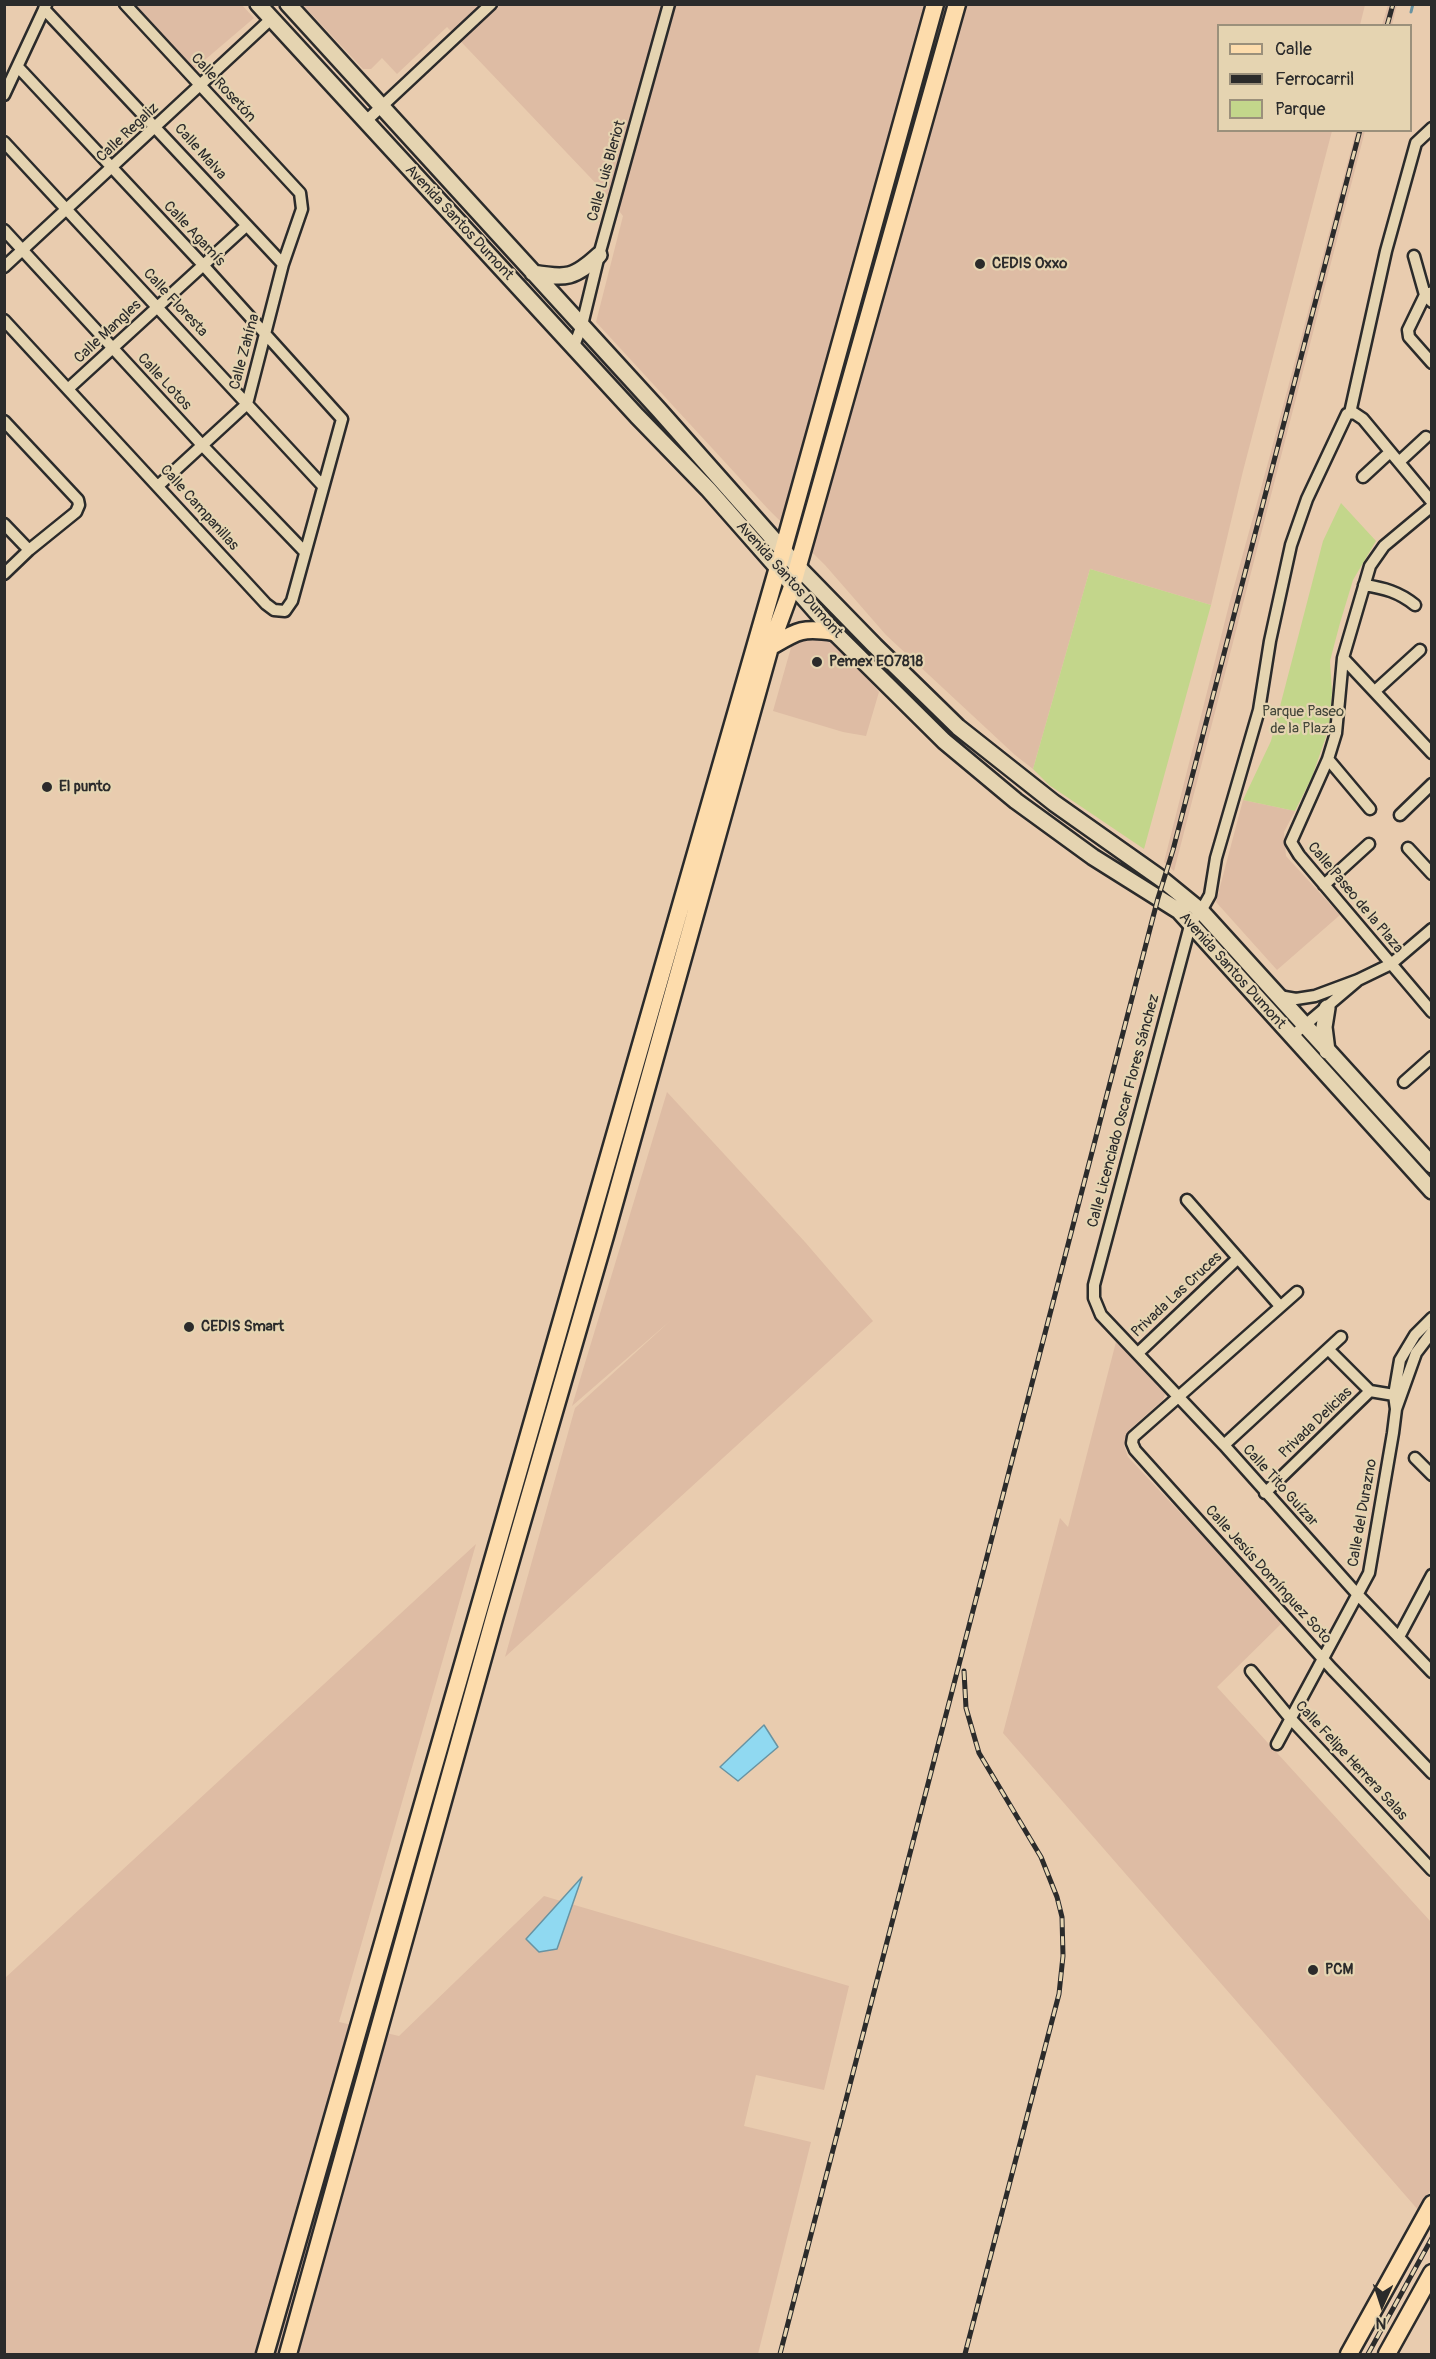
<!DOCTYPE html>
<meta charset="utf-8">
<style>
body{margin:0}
#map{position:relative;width:1436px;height:2359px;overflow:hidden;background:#e9ccaf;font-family:Pangolin,sans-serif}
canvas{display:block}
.frame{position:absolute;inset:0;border:6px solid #2b2b2b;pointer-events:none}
.legend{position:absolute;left:1217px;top:24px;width:195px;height:108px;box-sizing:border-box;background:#e5d4b1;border:2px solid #9b907b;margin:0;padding:8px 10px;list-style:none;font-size:18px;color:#2b2b2b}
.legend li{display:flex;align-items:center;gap:12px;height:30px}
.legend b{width:30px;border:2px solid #9b907b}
.north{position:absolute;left:1352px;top:2275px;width:60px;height:60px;-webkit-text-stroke:4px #e5d4b1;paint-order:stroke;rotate:183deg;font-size:16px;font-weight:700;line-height:24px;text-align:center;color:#2b2b2b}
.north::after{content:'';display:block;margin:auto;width:21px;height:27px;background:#2b2b2b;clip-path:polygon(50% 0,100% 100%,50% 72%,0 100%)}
</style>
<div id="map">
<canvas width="1436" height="2359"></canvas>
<div class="frame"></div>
<ul class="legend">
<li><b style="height:8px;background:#fddcac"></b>Calle</li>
<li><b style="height:8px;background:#2b2b2b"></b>Ferrocarril</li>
<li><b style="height:16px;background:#c3d68b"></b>Parque</li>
</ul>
<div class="north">N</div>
</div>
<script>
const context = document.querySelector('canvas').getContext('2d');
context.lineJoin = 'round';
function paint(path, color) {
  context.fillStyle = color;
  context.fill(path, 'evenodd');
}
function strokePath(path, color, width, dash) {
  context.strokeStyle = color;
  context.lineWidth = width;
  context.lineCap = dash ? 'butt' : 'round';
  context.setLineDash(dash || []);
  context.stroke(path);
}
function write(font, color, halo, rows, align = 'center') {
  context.font = font + ' Pangolin,sans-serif';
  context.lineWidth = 4.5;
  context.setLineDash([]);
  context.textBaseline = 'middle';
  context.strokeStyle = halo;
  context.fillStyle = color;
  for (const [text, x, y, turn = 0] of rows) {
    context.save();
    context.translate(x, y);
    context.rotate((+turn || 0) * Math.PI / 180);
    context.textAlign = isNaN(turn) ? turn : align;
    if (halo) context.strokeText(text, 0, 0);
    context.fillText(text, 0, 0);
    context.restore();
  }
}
const built = new Path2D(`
 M135,5H242L254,18L193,70Z
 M303,5H1365L1360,25L1218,26V130L1332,131L1243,471L1211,605L1090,569L1033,769L1015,755L886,635L825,565L769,510L596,322L623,216L606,194L447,27L397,74L382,58L371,69H363Z
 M1388,5H1397L1392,25H1382Z
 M1356,131H1365L1174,871L1164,862L1230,601L1269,459Z
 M826,636L847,655L879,692L866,736L843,732L773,711L794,637Z
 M1243,800L1295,811L1284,832L1286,856L1340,915L1277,970L1216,902Z
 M667,1092L805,1242L873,1321L505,1657L575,1408L670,1321L572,1406Z
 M1116,1342L1165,1394L1163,1400L1130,1429L1124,1445L1128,1457L1283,1622L1217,1687L1431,1922L1432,2187L1419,2211L1003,1733L1060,1518L1068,1527Z
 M476,1544L339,2022L399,2036L544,1896L849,1986L824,2090L756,2075L744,2126L811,2142L758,2354H5V1978Z`);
const green = new Path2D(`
 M1341,503L1376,541L1353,580L1340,623L1330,661L1332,692L1329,728L1312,777L1295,811L1243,800L1271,741L1323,541Z
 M1090,569L1211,605L1144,849L1049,785L1033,769Z`);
const water = new Path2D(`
 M764,1725L778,1747L738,1781L720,1767Z
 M582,1877L557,1949L539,1952L526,1939Z`);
const stream = new Path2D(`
 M1411,12L1413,4`);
const minor = new Path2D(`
 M125,4L300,193L302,209L283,264L247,404L158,486
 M44,9L283,264
 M4,95L46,5
 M366,121L491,4
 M4,142L322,485
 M4,230L202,445L304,551
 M1414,256L1425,295L1432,302
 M4,267L271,19
 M1432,292L1425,295L1408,330L1409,337L1432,363
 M4,320L266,604L274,610L285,611L292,601L342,419L204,266L18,67
 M574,346L582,325L599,255L669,4
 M69,388L246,226
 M1350,413L1386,251L1416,143L1432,128
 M4,421L78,500L79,505L76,512L29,550L4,574
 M1399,462L1426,437
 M1363,477L1390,452
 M1432,502L1363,419L1354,413L1347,414L1307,499L1291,545L1270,641L1259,710L1216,858L1210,895L1201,911L1191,922L1094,1285V1298L1101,1315L1224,1445L1358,1595L1432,1672
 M1432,506L1384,546L1370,566L1343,658L1336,733L1328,759L1291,842L1299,855L1432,1012
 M4,524L29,550
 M1364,585C1384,588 1399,592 1415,605
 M1343,658L1432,753
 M1375,691L1420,650
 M1328,759L1370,809
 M1400,815L1432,784
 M1408,848L1432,874
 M1324,885L1369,844
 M1279,996L1296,999L1315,996L1358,980L1391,964L1432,929
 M1291,1037L1357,981
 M1404,1082L1432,1057
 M1187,1200L1280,1306
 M1297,1292L1133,1437L1132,1443L1135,1450L1332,1669L1432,1773
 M1328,1349L1370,1391
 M1138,1353L1238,1258
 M1370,1391L1400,1396
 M1396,1409L1416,1353L1432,1332
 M1224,1445L1341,1337
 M1415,1458L1432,1475
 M1265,1493L1370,1391
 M1399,1637L1432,1575
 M1251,1671L1290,1718L1432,1870
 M1277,1744L1369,1573L1393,1433L1396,1409L1394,1395L1400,1360L1415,1335L1432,1318`);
const secondary = new Path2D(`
 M258,4L637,416L708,489L834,632L944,741L1016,801L1093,857L1179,911L1432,1191
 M288,4L659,410L798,567L875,646L958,727L1054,803L1163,880L1201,911L1432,1165
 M533,273C567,279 574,278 599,255
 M1327,1008L1324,1027L1327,1051`);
const primary = new Path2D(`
 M770,647C797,631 801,627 834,632
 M265,2354L783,550L935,4
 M288,2354L495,1615L605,1236L770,647L792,587L957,4
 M1349,2354L1432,2204
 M1387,2354L1432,2273`);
const rail = new Path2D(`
 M1387,26L1393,4
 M964,1671L966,1708L979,1753L1041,1857L1057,1897L1062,1917L1063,1956L1059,1994L965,2354
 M780,2354L1158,898L1173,850L1360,130
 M1368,2354L1432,2238`);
const markers = [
 [980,264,6,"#2b2b2b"],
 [817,662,6,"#2b2b2b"],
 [47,787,6,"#2b2b2b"],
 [189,1327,6,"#2b2b2b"],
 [1313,1970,6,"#2b2b2b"]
];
const streetNames = [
 ["Calle Rosetón",223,88,47],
 ["Calle Regaliz",128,133,-43],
 ["Calle Malva",200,152,48],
 ["Calle Luis Bleriot",607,171,-74],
 ["Avenida Santos Dumont",459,223,47],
 ["Calle Agamís",194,234,47],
 ["Calle Floresta",175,303,47],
 ["Calle Mangles",108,332,-43],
 ["Calle Zahína",245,352,-75],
 ["Calle Lotos",164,382,47],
 ["Calle Campanillas",199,508,48],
 ["Avenida Santos Dumont",789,580,48],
 ["Calle Paseo de la Plaza",1355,898,50],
 ["Avenida Santos Dumont",1232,971,48],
 ["Calle Licenciado Oscar Flores Sánchez",1124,1111,-75],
 ["Privada Las Cruces",1177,1295,-43],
 ["Privada Delicias",1316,1423,-44],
 ["Calle Tito Guízar",1280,1486,48],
 ["Calle del Durazno",1363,1513,-80],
 ["Calle Jesús Domínguez Soto",1268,1575,48],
 ["Calle Felipe Herrera Salas",1351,1761,47]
];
const poiNames = [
 ["CEDIS Oxxo",992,264],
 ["Pemex E07818",829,662],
 ["El punto",59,787],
 ["CEDIS Smart",201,1327],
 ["PCM",1325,1970]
];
const parkNames = [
 ["Parque Paseo",1303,712],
 ["de la Plaza",1303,729]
];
paint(built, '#debca4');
paint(green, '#c3d68b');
paint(water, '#90d9f1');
strokePath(water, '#6893a2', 1.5);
strokePath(stream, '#6893a2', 3);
strokePath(minor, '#2b2b2b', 15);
strokePath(secondary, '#2b2b2b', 20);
strokePath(primary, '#2b2b2b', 21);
strokePath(minor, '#e5d4b1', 10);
strokePath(secondary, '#e5d4b1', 15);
strokePath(primary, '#fddcac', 16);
strokePath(rail, '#2b2b2b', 5);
strokePath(rail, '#e5d4b1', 3, [9]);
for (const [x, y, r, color] of markers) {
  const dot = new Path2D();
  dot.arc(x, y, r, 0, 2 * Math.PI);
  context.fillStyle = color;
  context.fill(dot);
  strokePath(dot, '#e5d4b1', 2);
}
write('15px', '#2b2b2b', '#e5d4b1', streetNames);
write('bold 15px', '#2b2b2b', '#e5d4b1', poiNames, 'left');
write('15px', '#424539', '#e5d4b1', parkNames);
</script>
